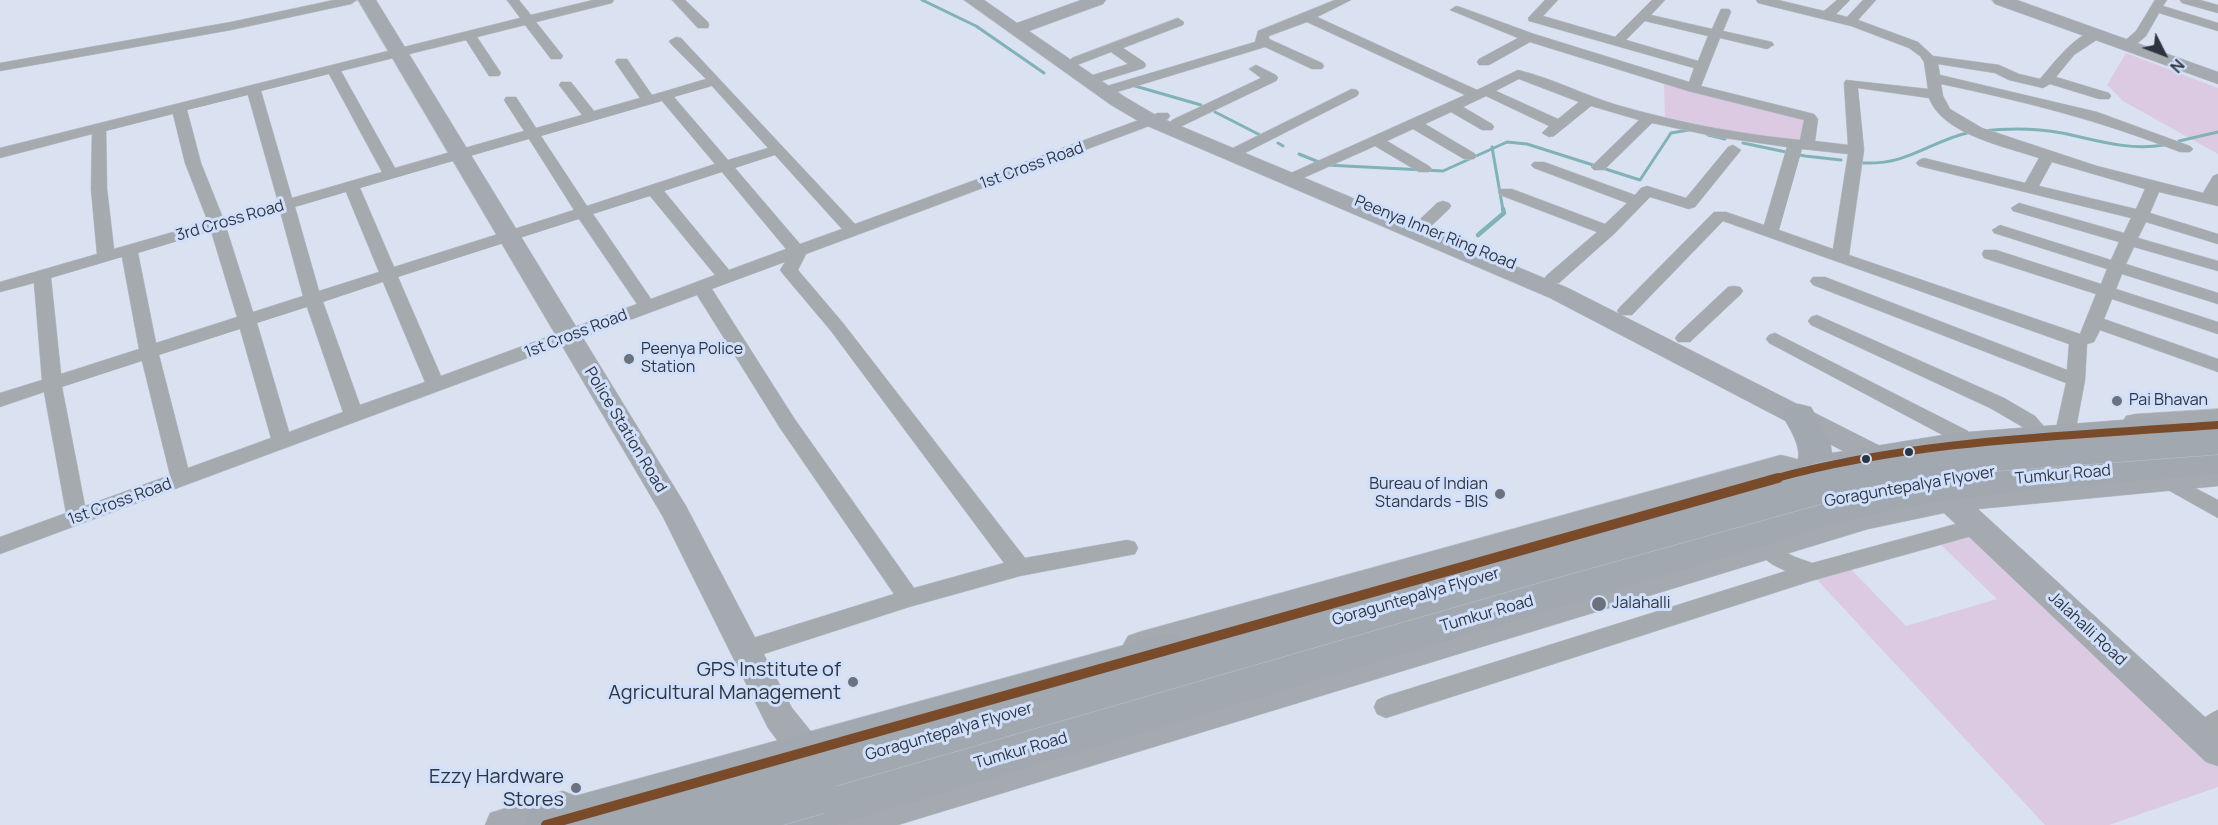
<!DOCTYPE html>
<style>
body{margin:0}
#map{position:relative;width:2218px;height:825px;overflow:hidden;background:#dae2f1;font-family:Manrope,sans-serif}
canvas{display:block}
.north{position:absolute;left:2134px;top:24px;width:60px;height:60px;-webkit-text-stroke:4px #d0dffb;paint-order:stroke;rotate:132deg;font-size:16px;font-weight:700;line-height:24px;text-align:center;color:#2f3540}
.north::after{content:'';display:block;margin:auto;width:21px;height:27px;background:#2f3540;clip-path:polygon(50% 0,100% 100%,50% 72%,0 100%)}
</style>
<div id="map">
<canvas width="2218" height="825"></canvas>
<div class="north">N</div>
</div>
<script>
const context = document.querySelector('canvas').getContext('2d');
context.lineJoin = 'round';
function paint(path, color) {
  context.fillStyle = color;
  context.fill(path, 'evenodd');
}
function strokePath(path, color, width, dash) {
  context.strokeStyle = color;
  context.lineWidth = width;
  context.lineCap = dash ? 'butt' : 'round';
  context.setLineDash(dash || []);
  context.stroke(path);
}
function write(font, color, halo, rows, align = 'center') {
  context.font = font + ' Manrope,sans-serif';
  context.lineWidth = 6;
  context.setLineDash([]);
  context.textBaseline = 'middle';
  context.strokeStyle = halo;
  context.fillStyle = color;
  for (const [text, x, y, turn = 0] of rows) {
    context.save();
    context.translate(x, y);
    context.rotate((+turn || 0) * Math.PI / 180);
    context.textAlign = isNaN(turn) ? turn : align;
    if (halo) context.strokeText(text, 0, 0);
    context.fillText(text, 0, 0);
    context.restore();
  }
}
const green = new Path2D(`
 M2126,53L2218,88V154L2123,101L2107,85Z
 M1664,82L1815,118L1809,147L1665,117Z
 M1965,531L2218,766V787L2109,825H2045L1808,570L1843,561L1906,626L1997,599L1935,539Z`);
const streamFar1 = new Path2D(`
 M922,0L976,26L1044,73
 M1135,86L1201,105
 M1215,112L1262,136
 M1982,131C2009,128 2035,128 2062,133C2096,140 2128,151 2164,145
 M1708,135L1725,139
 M2179,141L2218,132
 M1278,143L1283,146
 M1743,143L1805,156L1841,160
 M1492,147L1503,210
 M1299,154L1326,165L1443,171L1507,142L1527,144L1640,180L1671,133L1689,130
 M1863,163C1910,165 1929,141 1971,132`);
const stream = new Path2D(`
 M1478,235L1504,213L1503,209`);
const street = new Path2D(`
 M334,0H357L351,4L231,30L0,71V63L231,22Z
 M507,0H519L531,15L593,0H614L612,3L536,22L563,56L561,59H551L525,25L477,37L501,73L499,76H489L466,40L341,71L395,168L524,131L504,100L506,97H516L536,128L582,115L559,85L561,82H571L594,111L640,98L615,62L617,59H627L652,95L706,79L671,44L669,41L676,37L681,38L855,224L1158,113H1168L1170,116L1168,119L806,254L798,270L843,323L1025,558L1127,540L1135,542L1138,548L1135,554L1020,576L909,607L745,660L737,657L733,650L737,643L894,594L780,428L697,295L0,554V537L66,513L44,392L0,407V393L42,380L34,283L0,292V282L97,254L91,189L92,134L0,158V148L520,18ZM329,74L382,172L292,198L261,91ZM712,86L768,148L728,160L674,97ZM248,95L278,202L223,218L201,163L187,110ZM662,101L715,164L587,206L541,136ZM173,114L185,163L208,222L114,249L107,189L106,131ZM529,139L574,210L394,267L360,188ZM775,155L842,229L800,244L735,168ZM722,172L786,249L729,270L664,191ZM346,192L379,272L319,291L295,207ZM650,196L715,275L651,299L593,214ZM280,211L303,296L253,312L226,227ZM579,219L637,304L441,376L398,277ZM211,231L237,317L156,343L138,253ZM122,257L139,349L61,374L51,278ZM785,262L780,270L783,274L831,331L1004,563L914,588L794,418L712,289ZM383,282L425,382L360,405L323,302ZM307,307L343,412L289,432L257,323ZM240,329L271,438L188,468L159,355ZM142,361L170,475L85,506L62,387Z
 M672,0H685L708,22L709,25L708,28H698Z
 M1335,0H1351L1317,17L1477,90L1518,70C1552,78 1584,95 1617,105C1676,122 1739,134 1800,140L1804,120L1688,91L1530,42L1489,65H1479L1477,62L1479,59L1518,38L1450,10L1456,6L1460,7L1534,34L1689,82L1694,68L1529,21L1528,18L1545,0H1558L1543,16L1615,37L1652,0H1665L1651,15L1712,29L1721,9H1729L1731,12L1723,31L1772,42L1774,45L1767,49L1720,38L1701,86L1814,114L1818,119L1815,141L1848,145L1844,83L1846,80L1928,89L1924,62L1920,56L1909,48L1851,26L1758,3L1756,0H1778L1824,11L1837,0H1850L1836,14L1847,17L1863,0H1876L1858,20L1918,42L1933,56L1999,65L2019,74L2040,79C2052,65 2080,27 2101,31L2103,34L2101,37L2074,55L2056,77L2109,93L2111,96L2109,99H2099L2050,84L2043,88L2009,80L1995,73L1938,64L1940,75L2097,112L2190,146L2193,149L2190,152H2180C2102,121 2023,101 1941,84L1943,96L1950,109L1982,128L2097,166L2203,193L2213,176L2218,174V206L2159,192L2150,213L2218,234V244L2146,222L2138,238L2218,261V271L2134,247L2126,264L2218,293V304L2122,274L2116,289L2218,322V334L2112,299L2104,319L2218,359V372L2100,330L2094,342L2087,344L2085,380L2076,428L2073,433L2066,435L2059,433L2056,428L2066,383L1813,285L1810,281L1813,277H1825L2067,370L2069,344L1723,221L1632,315H1620L1617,311L1620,307L1714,212H1726L1764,225L1787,147L1717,137L1652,123L1604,170H1594L1591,167L1594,164L1639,120L1591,106L1554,136L1549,137L1542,133L1549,126L1486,96L1463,107L1492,124L1494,127L1492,130H1482L1451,112L1425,124L1474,153L1477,156L1474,159H1464L1413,129L1387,141L1429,166L1432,169L1429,172H1419L1375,146L1301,179H1291L1288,176L1291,173L1465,95L1307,22L1269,36V39L1322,63L1324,66L1322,69H1312L1265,47L1117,92H1107L1105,89L1107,86L1255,42L1258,31ZM1645,21L1708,36L1698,61L1626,40ZM1519,79L1579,102L1558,119L1496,91ZM1858,88L1929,98C1942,134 2006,147 2039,158L2025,183L1924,158L1919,160L1916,163L1919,166L2131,218L2124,233L2019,203L2011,208L2013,211L2119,242L2111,260L2000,225L1992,230L1994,233L2107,269L2101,284L1996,250H1984L1982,254L1984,258L2096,294L2080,334L1849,255L1864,150ZM1802,149L1848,154L1833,249L1779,230ZM2052,162L2145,189L2136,209L2039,186Z
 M2155,0H2167L2163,6L2218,23V31L2159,13L2146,36L2132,48H2122L2120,45L2136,31Z
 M2180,0H2200L2218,5V13L2182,3Z
 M1178,18L1184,22L1183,25L1123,48L1144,62L1146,65L1144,68L1098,82L1091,78L1093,75L1128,64L1111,52L1077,65L1070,61L1072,58Z
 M1256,65L1276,75L1278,78L1276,81L1182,126H1172L1170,123L1172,120L1261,78L1249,69Z
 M1352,89L1357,90L1359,93L1357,96L1243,154L1238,156L1230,151L1233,148Z
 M1733,145L1741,150L1695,207L1689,209L1650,197L1614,234L1559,283H1547L1544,279L1547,275L1597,232L1500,195L1498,192L1500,189H1512L1605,224L1627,203L1534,168L1531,165L1534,162H1544L1635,195L1641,188L1647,186L1686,198L1728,147Z
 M1443,201L1449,203L1451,206L1449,209L1426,231H1414L1412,228L1414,225L1437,203Z
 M1734,286L1740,287L1743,291L1740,295L1690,342H1678L1675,338L1678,334L1728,287Z
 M1817,315L2004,398L2035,416L2047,430L2044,435L2037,437L2030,435L2021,426L1990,408L1811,325L1808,321L1811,317Z
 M1775,333L1968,431L1971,436L1968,441L1961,443L1954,441L1769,343L1766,339L1769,335Z
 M2159,469L2218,500V518L2152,481L2149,476L2152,471Z
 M1978,518L1986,520L1989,526L1986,532L1811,581L1386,718L1377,714L1374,707L1377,700L1386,696L1786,571C1774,566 1763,560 1757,548L1760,542C1775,538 1778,547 1789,554C1796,558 1805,560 1812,563Z
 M2218,710V737C2210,745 2204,748 2193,744L2189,736C2195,724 2206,715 2218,710Z`);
const secondary = new Path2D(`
 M358,0H376L686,506L792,708L818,740L827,768L822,779L809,784L796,779L789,756L768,728L663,517Z
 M964,0H984L1017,23L1081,0H1106L1103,4L1029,31L1125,97L1159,117L1568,288L1886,449L1950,491L2218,466V486L1978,509L2218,729V766L2206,762L1944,513L1868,529L898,825H824L829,813L842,808L1868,507L1917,497L1866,463L1550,298L1145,125L1111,105Z
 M1992,0H2017L2218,72V84L1995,4Z
 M2218,409V427L2136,432L2126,430L2122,423L2126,416L2136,414Z
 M1781,455L1813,463L1817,470L1813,477L1803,480L1781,475L1521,547L1139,658L1128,654L1123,645L1128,636L1139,632Z
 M563,791L576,796L581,808L576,820L562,825H485L490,813Z`);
const highway = new Path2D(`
 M1799,404L1811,407L1830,441L1832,453L1955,433L2160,417L2172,421L2177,429L2172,437L2160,441L1955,457L1812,480L1800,477L1795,468C1805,451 1791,431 1782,415L1787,407Z
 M2218,450V474L2040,489L1928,503L1852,519L837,825H773L770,818L776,803L792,797L1852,493L1928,477L2040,463Z
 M1168,633L1182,637L1188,649L1182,661L1168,665L618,825H524L530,810L546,804Z`);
const highwayBridgeFar1 = new Path2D(`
 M1841,479L1902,468L1990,456L2218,439`);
const highwayBridge = new Path2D(`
 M629,825L1535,563L1822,483L1849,478
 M712,825L818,794`);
const bus1Far1 = new Path2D(`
 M1773,479C1917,439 2070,436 2218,425`);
const bus1 = new Path2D(`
 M546,825L1778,478`);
const markers = [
 [629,359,6,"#6b727e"],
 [2117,401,6,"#6b727e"],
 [1909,452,5,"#2f3540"],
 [1866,459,5,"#2f3540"],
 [1500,494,6,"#6b727e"],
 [1599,604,8,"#6b727e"],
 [853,682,6,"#6b727e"],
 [576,788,6,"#6b727e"]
];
const streetNames = [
 ["1st Cross Road",1032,166,-20],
 ["3rd Cross Road",230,221,-16],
 ["Peenya Inner Ring Road",1435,233,22],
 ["1st Cross Road",576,334,-21],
 ["Police Station Road",625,430,59],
 ["Tumkur Road",2063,475,-5],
 ["Goraguntepalya Flyover",1910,487,-10],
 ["1st Cross Road",120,502,-20],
 ["Goraguntepalya Flyover",1416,597,-16],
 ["Tumkur Road",1487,614,-16],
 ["Jalahalli Road",2087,629,43],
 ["Goraguntepalya Flyover",949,732,-16],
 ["Tumkur Road",1021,751,-16]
];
const poiNames = [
 ["Peenya Police",641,350],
 ["Station",641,368],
 ["Pai Bhavan",2129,401],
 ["Bureau of Indian",1488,485,"right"],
 ["Standards - BIS",1488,503,"right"],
 ["Jalahalli",1612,604]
];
const nearPoinames = [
 ["GPS Institute of",841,670],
 ["Agricultural Management",841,693],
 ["Ezzy Hardware",564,777],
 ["Stores",564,800]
];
paint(green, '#dcc9e2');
strokePath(streamFar1, '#81b2b6', 3);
strokePath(stream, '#81b2b6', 4.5);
strokePath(street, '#b9c0cc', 1);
strokePath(secondary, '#b9c0cc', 1);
strokePath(highway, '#b9c0cc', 1);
paint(street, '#a5aaae');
paint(secondary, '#a4aab0');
paint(highway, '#a1a8b0');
strokePath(highwayBridgeFar1, '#b9c0cc', 32, []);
strokePath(highwayBridge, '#b9c0cc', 41, []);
strokePath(highwayBridgeFar1, '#a1a8b0', 31);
strokePath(highwayBridge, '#a1a8b0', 40);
strokePath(bus1Far1, '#7a4b2a', 8);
strokePath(bus1, '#7a4b2a', 10);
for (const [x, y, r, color] of markers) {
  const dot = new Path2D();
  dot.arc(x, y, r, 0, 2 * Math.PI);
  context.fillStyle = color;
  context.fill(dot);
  strokePath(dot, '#d0dffb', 2);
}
write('16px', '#2f3540', '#d0dffb', streetNames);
write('16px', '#2f3540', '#d0dffb', poiNames, 'left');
write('20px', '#2f3540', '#d0dffb', nearPoinames, 'right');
</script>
